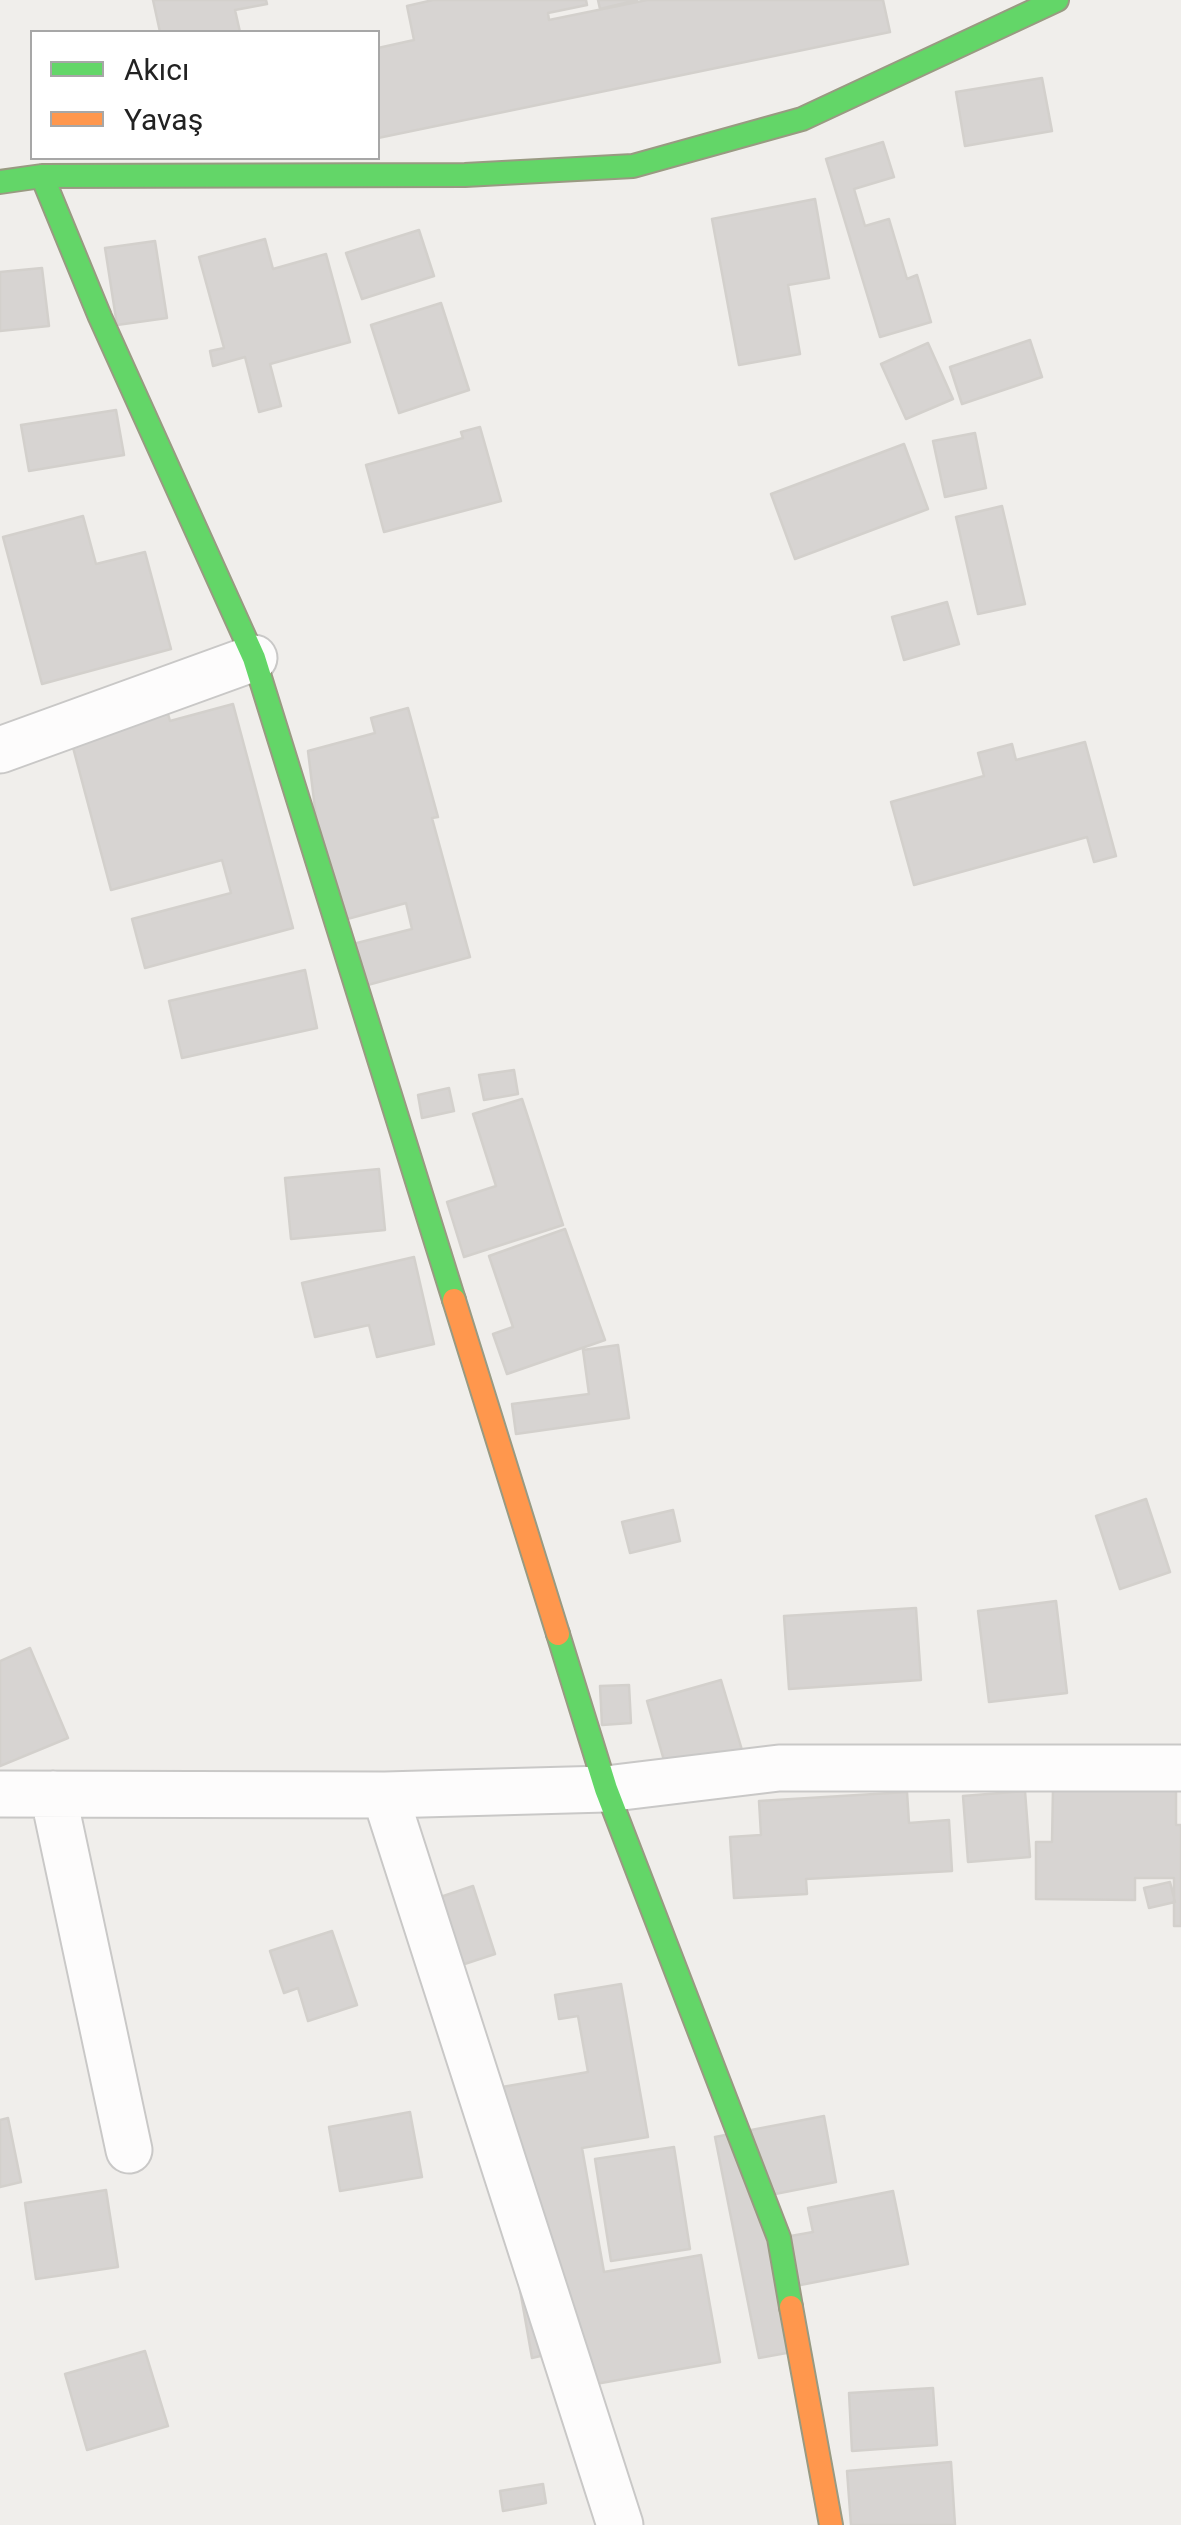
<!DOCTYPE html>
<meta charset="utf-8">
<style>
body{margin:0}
#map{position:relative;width:1181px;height:2525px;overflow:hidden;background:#f0eeeb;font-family:Roboto,sans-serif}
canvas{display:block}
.legend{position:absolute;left:30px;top:30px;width:350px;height:130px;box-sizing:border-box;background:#fff;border:2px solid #a7a7a7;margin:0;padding:12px 18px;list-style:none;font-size:30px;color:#222}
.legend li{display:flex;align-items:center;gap:20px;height:50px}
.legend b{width:50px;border:2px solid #a7a7a7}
</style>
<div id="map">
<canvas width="1181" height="2525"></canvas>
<ul class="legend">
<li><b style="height:12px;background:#63d668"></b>Akıcı</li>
<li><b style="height:12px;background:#ff974d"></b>Yavaş</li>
</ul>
</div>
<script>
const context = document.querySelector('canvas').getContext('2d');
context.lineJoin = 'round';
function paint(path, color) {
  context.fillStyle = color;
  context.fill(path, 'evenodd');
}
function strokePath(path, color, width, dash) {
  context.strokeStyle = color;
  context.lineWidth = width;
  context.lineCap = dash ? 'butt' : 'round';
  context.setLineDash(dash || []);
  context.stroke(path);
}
const building = new Path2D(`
 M153,0H266L267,4L235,10L240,32H160Z
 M433,0H586L587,5L548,13L549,20L647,0H883L890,32L378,138V48L414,40L407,6Z
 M598,0H637L600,9Z
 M1042,78L1052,131L965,146L956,92Z
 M883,142L894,177L854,189L865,226L889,219L907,279L917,275L931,322L880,337L826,159Z
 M815,199L829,278L788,285L800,354L739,365L712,219Z
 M419,230L434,276L362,299L346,253Z
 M265,239L273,269L326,254L350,342L270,364L281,406L259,412L245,357L213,366L210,351L224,348L199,257Z
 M155,241L167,318L117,325L105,248Z
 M42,268L49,326L0,331V272Z
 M441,303L469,390L399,413L371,325Z
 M1030,340L1042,377L962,404L950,367Z
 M928,343L953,399L906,419L881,364Z
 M116,410L124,455L29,471L21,425Z
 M480,427L501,501L384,532L366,465L463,438L461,432Z
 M975,433L986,488L945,497L933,441Z
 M904,444L928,509L795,559L771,494Z
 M1002,506L1025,604L978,614L956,517Z
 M83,516L96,564L145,552L171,649L42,684L3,537Z
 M947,602L959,644L904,660L892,617Z
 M233,704L293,928L145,968L132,919L231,893L222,860L111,890L71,740L168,714L170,721Z
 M408,708L438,817L432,818L470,957L364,986L353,944L412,929L406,903L329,924L308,751L375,733L371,718Z
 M1085,742L1116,856L1094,862L1087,837L914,885L891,802L984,776L978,753L1012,744L1016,760Z
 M305,970L317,1028L182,1058L169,1001Z
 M514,1070L518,1094L484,1100L479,1075Z
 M449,1088L454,1111L422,1118L418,1095Z
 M522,1099L563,1225L464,1257L447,1202L496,1186L473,1114Z
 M379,1169L385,1230L291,1239L285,1178Z
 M565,1229L605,1340L507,1374L493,1334L513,1327L489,1256Z
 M414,1257L434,1344L377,1357L369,1325L315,1337L302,1283Z
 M618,1345L629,1418L516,1434L512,1404L589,1394L583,1350Z
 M1146,1499L1170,1572L1120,1589L1096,1516Z
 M673,1510L680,1541L630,1553L622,1522Z
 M1056,1601L1067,1693L989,1702L978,1611Z
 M916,1608L921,1680L789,1689L784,1616Z
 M30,1648L68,1738L0,1766V1661Z
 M721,1680L742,1750L667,1771L647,1701Z
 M629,1685L631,1723L602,1725L600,1686Z
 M1053,1789L1176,1790V1825H1181V1926H1174V1878H1135V1900L1036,1899V1842H1052Z
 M1025,1791L1030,1857L968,1862L963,1796Z
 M907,1792L909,1823L949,1820L952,1871L806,1879L807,1894L734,1898L730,1837L761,1835L759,1801Z
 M1170,1882L1175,1902L1149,1908L1144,1888Z
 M473,1886L495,1954L422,1978L399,1911Z
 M332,1931L357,2005L308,2021L298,1988L284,1993L270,1951Z
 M621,1984L648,2137L582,2148L604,2272L701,2255L720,2362L556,2391L549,2354L532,2358L485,2090L588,2072L578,2016L559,2019L555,1995Z
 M410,2112L422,2177L340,2191L329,2127Z
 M824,2116L836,2182L765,2196L774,2239L813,2232L808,2208L893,2191L908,2264L780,2289L792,2352L759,2358L715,2137Z
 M8,2118L21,2182L0,2187V2120Z
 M674,2147L690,2249L611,2261L595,2159Z
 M106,2190L118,2267L36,2279L25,2203Z
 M145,2351L168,2426L87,2450L65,2374Z
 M933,2388L937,2445L852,2451L849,2393Z
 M951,2462L955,2525H851L847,2471Z
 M543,2484L546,2503L503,2511L500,2491Z`);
const street = new Path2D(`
 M0,750L254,658
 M0,1794L385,1795L606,1789L779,1768H1181
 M53,1794L129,2150
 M385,1795L620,2525`);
const fast = new Path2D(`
 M42,176L100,317L254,658L454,1300
 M0,182L42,176L465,175L633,166L802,119L1057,0
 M558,1634L606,1789L779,2238L791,2307`);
const slow = new Path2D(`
 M454,1300L558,1634
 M791,2307L831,2525`);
paint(building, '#d7d4d2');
strokePath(building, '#d3d0cc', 2.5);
strokePath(street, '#c9c8c7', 49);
strokePath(fast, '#999a82', 26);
strokePath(slow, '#999a82', 26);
strokePath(street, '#fdfcfc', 45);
strokePath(fast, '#63d668', 22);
strokePath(slow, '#ff974d', 22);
</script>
